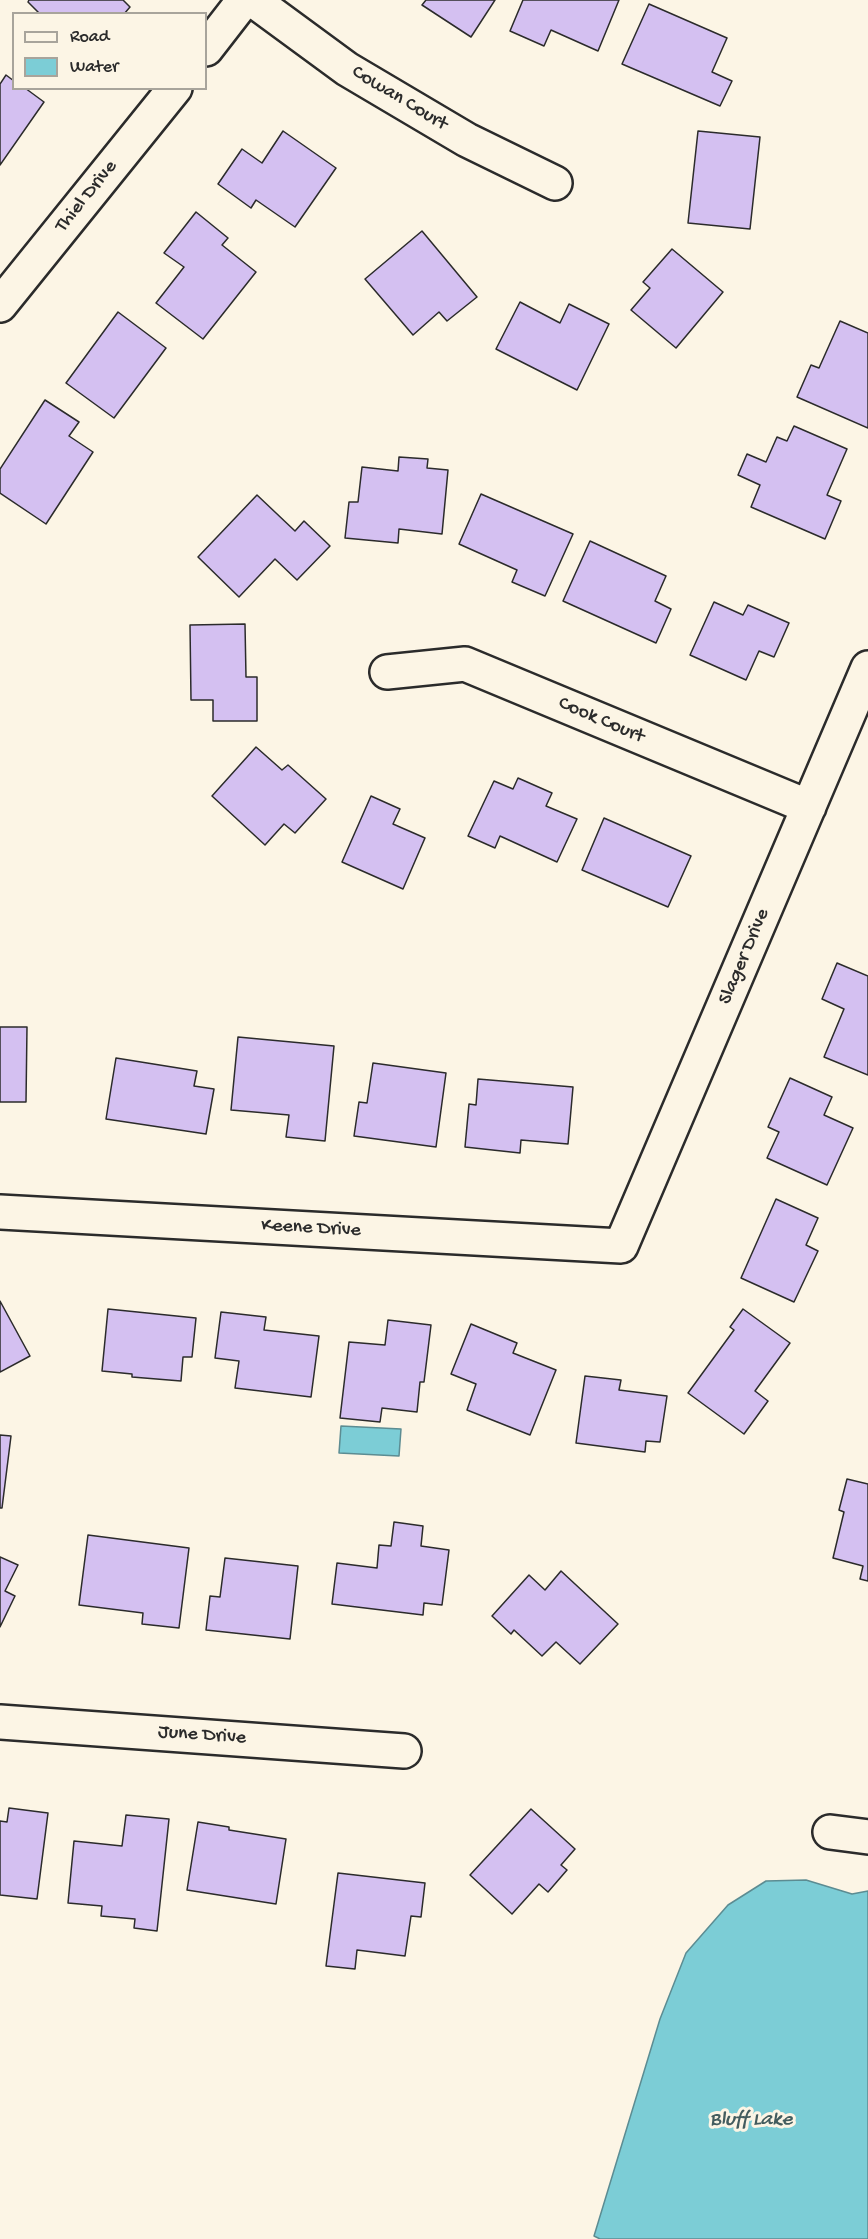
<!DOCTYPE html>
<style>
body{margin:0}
#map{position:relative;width:868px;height:2239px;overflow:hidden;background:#fcf5e5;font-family:"Gochi Hand",sans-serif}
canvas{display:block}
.legend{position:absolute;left:12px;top:12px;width:195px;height:78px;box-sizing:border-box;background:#fcf5e5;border:2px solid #a8a49b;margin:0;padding:8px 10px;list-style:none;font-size:18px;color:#2b2b2b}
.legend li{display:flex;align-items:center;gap:12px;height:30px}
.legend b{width:30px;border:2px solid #a8a49b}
</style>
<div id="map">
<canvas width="868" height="2239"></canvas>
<ul class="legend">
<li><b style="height:8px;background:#fcf5e5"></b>Road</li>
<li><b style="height:16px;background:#7ccdd6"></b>Water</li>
</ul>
</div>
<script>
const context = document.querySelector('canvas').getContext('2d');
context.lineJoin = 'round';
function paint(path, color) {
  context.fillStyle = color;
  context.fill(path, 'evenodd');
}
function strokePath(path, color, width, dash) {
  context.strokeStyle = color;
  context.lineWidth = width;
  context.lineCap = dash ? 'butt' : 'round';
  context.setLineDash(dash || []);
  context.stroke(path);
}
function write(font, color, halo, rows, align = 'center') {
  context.font = font + ' "Gochi Hand",sans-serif';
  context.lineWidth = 6;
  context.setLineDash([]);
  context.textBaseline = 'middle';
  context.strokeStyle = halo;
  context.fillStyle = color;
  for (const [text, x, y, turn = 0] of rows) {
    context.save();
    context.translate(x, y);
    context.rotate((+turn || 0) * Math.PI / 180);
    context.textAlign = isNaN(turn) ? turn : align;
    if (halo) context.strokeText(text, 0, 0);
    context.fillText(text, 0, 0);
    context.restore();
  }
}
const water = new Path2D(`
 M341,1426L401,1429L399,1456L339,1453Z
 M806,1880L852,1894L868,1891V2239H600L594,2236L660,2019L686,1953L728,1905L766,1881Z`);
const building = new Path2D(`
 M29,0H123L130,7L124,14H40L28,2Z
 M426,0H495L471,37L422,5Z
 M523,0H619L598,51L551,30L544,46L510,31Z
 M649,4L727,38L712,72L732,81L720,106L622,64Z
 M6,75L14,81V88H25L44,102L0,165V84Z
 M283,131L336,168L295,227L256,200L251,208L218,184L242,149L262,163Z
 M698,131L760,137L750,229L688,223Z
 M196,212L228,238L222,245L256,272L203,339L156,303L184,267L164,253Z
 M422,231L477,297L447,321L439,312L413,335L365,279Z
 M672,249L723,292L676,348L631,310L650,288L643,282Z
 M520,302L560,323L569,304L609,324L577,390L496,349Z
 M118,312L166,348L114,418L66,383Z
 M840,321L868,333V428L797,397L811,365L819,368Z
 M45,400L79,422L69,436L93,452L46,524L0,493V469Z
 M794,426L847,449L827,495L841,501L825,539L751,507L760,485L738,475L747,454L766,462L777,437L787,441Z
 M399,457L428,459L427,468L448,470L442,534L399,529L398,543L345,538L349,502H358L362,467L398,471Z
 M481,494L573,534L545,596L512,582L517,570L459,544Z
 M257,495L295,531L304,521L330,546L297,580L275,559L239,597L198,557Z
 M590,541L666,576L655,601L671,609L656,643L563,601Z
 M714,602L743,615L748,605L789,623L774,657L759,651L746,680L690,655Z
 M245,624L246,677H257V721H213V700H191L190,625Z
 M256,747L282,770L288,765L326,799L295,833L284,824L265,845L212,796Z
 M518,778L552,793L546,806L577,819L557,862L500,836L495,848L468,836L494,781L513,789Z
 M371,796L400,809L393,824L425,838L403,889L342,862Z
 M604,818L691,856L668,907L582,870Z
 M837,963L868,976V1075L824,1057L844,1009L822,999Z
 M0,1027H27L26,1102H0Z
 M238,1037L334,1046L325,1141L286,1137L289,1115L231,1110Z
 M116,1058L197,1071L194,1086L214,1089L206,1134L106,1119Z
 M373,1063L446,1073L436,1147L354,1136L359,1102L367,1103Z
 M790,1078L832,1097L824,1115L853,1128L827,1185L767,1158L779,1132L768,1127Z
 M478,1079L573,1087L568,1144L521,1140L520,1153L465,1147L469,1104L476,1105Z
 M776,1199L818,1218L806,1245L818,1251L794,1302L741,1278Z
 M0,1301L30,1356L0,1372Z
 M108,1309L196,1318L192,1357H183L181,1381L132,1377V1374L102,1371Z
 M743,1309L790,1343L755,1391L768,1401L744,1434L688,1393L734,1330L730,1327Z
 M221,1312L266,1317L264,1330L319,1336L311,1397L235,1388L239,1361L215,1358Z
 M388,1320L431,1325L424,1382H420L417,1412L382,1408L380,1422L340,1418L349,1342L385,1345Z
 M471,1324L517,1343L513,1353L556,1370L530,1435L467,1410L476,1384L451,1374Z
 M585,1376L621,1380L619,1390L667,1396L660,1442L646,1441L645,1452L576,1443Z
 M0,1435L11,1436L2,1508H0Z
 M847,1479L868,1484V1581L860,1579L863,1566L833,1558L844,1512L839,1510Z
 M394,1522L423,1526L421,1546L449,1550L442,1605L424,1603L423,1615L332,1604L337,1563L377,1568L379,1545L391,1546Z
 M88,1535L189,1548L179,1628L142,1624L143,1613L79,1605Z
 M0,1557L18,1565L5,1591L15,1596L0,1627Z
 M225,1558L298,1566L290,1639L206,1630L210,1596L220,1597Z
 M561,1571L618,1624L580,1664L556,1642L542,1656L514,1630L511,1634L492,1616L529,1575L545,1590Z
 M9,1808L48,1813L37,1899L0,1895V1821L7,1822Z
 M531,1809L575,1849L561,1865L567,1870L548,1892L539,1884L512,1914L470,1875Z
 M126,1815L169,1819L157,1931L134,1928L135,1919L101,1916L102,1906L68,1903L74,1841L122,1846Z
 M198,1822L229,1827V1830L286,1839L276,1904L187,1890Z
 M338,1873L425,1883L421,1917L411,1916L405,1956L357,1950L355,1969L326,1966Z`);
const minor = new Path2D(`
 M253,0L347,69L467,140L555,183
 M206,49L244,0
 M0,305L175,88
 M387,672L465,664L809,807
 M0,1212L621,1246L868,668
 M0,1722L404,1751
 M830,1832L868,1837`);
const streetNames = [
 ["Cowan Court",399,99,31],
 ["Thiel Drive",87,197,-51],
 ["Cook Court",601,721,23],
 ["Slager Drive",745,957,-67],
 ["Keene Drive",311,1229,3],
 ["June Drive",202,1736,4]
];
const waterNames = [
 ["Bluff Lake",751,2121]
];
paint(water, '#7ccdd6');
strokePath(water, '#5c8c92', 1.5);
paint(building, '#d4c0f1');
strokePath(building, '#2b2b2b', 1.5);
strokePath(minor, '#2b2b2b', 38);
strokePath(minor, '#fcf5e5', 33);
write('20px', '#2b2b2b', '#fcf5e5', streetNames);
write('italic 21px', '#435c5e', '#fcf5e5', waterNames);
</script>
